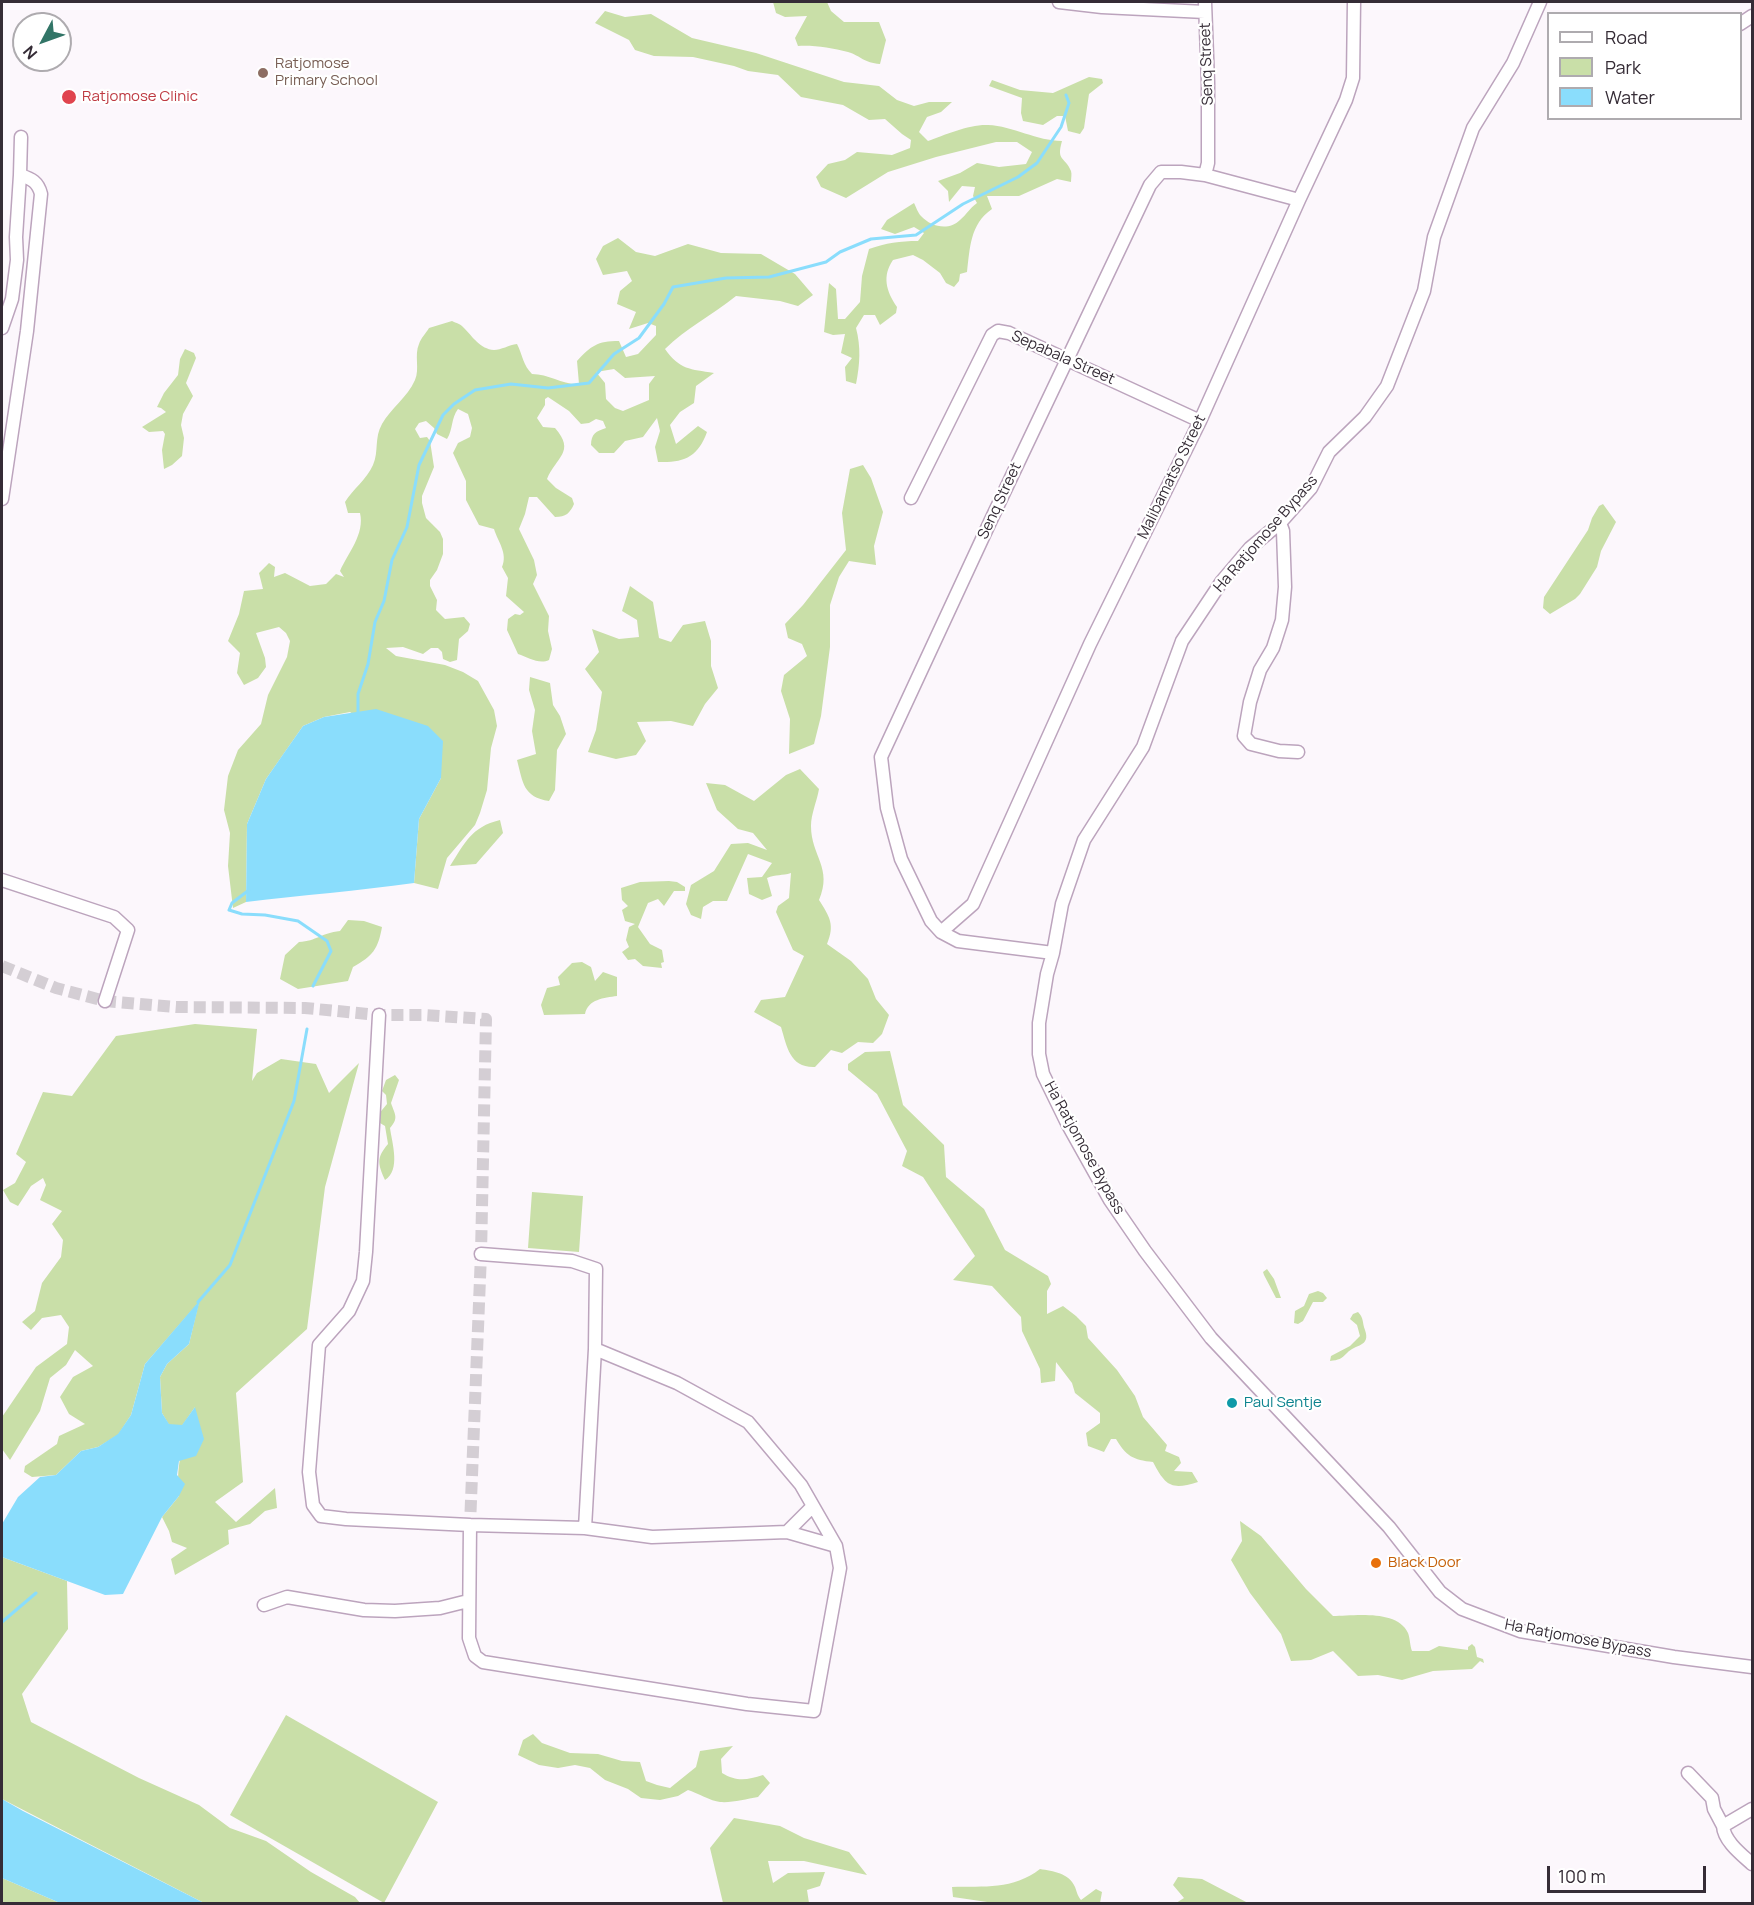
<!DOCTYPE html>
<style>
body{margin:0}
#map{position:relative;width:1754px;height:1905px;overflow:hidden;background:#fcf7fc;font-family:Manrope,sans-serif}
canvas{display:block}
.frame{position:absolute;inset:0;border:3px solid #352c36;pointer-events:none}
.legend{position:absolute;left:1547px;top:12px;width:195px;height:108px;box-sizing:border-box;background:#fff;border:2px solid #aeabaf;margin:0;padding:8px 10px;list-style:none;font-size:18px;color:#352c36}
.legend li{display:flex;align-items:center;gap:12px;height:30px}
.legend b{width:30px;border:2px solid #aeabaf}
.north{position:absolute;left:12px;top:12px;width:60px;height:60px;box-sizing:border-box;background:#fff;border:2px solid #aeabaf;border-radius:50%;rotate:229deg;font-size:16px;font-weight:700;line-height:24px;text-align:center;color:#352c36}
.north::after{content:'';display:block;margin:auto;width:21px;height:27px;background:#327567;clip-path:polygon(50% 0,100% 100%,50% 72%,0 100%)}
.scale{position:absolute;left:1547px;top:1866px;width:159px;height:27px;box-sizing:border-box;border:3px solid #352c36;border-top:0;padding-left:8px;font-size:18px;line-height:21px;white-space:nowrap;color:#352c36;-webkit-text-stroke:4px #fff;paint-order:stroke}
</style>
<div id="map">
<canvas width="1754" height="1905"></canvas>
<div class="frame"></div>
<ul class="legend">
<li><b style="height:8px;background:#fff"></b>Road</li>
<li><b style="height:16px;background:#c9dfa8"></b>Park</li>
<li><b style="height:16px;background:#8addfc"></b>Water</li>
</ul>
<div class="north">N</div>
<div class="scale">100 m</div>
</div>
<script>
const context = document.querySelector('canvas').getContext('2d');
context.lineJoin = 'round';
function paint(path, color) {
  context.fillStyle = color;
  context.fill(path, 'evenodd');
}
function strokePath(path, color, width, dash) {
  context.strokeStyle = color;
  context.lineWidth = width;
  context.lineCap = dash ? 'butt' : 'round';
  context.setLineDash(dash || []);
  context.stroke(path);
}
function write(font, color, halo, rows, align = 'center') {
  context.font = font + ' Manrope,sans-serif';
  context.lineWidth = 4.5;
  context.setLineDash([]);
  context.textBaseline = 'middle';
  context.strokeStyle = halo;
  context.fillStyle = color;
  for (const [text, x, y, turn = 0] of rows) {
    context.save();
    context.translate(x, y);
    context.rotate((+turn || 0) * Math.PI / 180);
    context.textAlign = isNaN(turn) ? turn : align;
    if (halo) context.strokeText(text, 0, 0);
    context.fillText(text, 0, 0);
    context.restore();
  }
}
const green = new Path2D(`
 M773,2H827L831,11L844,22H879L886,40L880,64C864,63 861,56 848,52C832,48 814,45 798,46L795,38L807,16L785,17L776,13Z
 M605,11L625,17L651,14L692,38L756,53L844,82L879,86L897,100L914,106L929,102H952L941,112L927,117L919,132L928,141C944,135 970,124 988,125C1013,126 1037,141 1062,141C1056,162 1065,156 1071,171C1072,174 1071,178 1071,182L1057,179L1019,196H987L992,209C970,224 970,248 967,272L960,274L959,281L954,287L946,283L940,273L923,260L913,255L893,260C882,276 886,291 897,307L896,313L880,325L875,315H864L856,328C861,347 860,364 856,384L846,381L845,367L852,358L841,353L845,334L833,335L824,332L829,283L836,289L838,319H845L860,302L862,276L869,249C886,243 900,241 918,241L924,233L914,227L895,234L881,229L887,220L914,203C916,207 918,213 921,216C931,227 949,231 960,220C967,214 969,209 977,203L973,196L975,187L962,186L949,202L948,191L938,181L960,173L977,163L999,167L1026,164L1032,152L1017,142H996L936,157L888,172L846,198L821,187L816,177L828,164L845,160L857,152L892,155L910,148L911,140L902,134L885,119L869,120L843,105L801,97L778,75L748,71L734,66L693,57L654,56L635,50L629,40L595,23Z
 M1089,77L1102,79L1103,83L1089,94L1084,128L1080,134L1068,131L1065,116H1057L1043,125L1023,121L1021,113L1022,98L989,86L992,80L1020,90L1053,93Z
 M618,238L636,252L655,256L688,244L721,253L761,254L795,274L813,295L798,306L780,301L736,296C713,315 686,328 665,349C680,370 690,369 714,373L696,386L694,403L680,412L670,425L676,444L698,426L707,432C698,457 684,463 658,462L655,447L660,431L657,418L643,437L625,441L614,453H599L591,445C591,434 596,431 606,428L603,421L596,419L589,423L581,424L569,411L548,397L545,399V405L537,418L543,427L555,428C576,452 556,457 547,479L556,488L572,498L574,504C570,513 566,517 555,517L537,497H529L525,514L519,529L534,560L537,575L533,584L549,616L548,631L552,649L549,660C539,665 528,657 518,654L507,630L508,619L515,614L520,615L524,612L506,596L508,578L502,567C508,553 498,542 494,529L479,525L466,500V481L453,453L458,443L470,437L472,428L468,414L458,409C451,418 453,430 447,439L437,434L434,428L426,421L419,423L415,429L420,438L427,437L430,441L434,467L422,496V503L426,518L440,532L443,539V554L437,570L430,580V586L437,600L436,610L445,619L464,617L470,624L468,631L459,639L457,660L450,662L443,659L442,652L438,648H431L423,654L403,647L386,648L396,656L445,665L463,672L478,681L494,710L497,726L491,748L487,790L480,813L475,825L447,858L438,889L414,883L419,819L441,778L350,712L324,717L303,726L266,779L247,824L246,902L233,908L228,866L230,833L224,810L228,776L238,750L261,724L268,695L287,657L290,641L286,633L279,627L256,633L265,658L266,667L258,678L244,685L237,673L240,653L228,641L239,614L244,591L263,589L259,573L269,563L275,567L274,577L285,573L310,586L326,584L336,574L344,577L340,571C348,553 365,534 360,513H348L345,502C353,489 367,479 373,465C379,451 374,438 382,424C391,408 407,398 415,380C420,369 414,355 419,344C421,338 426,333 429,328L452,321C456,323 461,324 464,328C473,337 480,349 494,350C501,350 509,345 517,344C523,356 523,365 532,374C549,374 563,385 579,384L577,361C591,346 597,341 619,341L626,357L638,354L656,335V326L648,323L629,329L636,312L617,304L620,291L632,281L627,271L603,275L596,259L603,246ZM614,369L625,378L655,376L649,384V400L623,411L615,408L606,399L605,383L596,372Z
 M185,349L194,353L196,358L186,383L193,396L183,414L181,425L184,438L182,456L172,465L164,469L162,450L165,434L163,431L149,432L142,427L166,412L161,408L157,407L164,393L178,375L180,359Z
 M863,465L871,478L883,512L874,546L876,565L849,561L839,577L830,605V647L821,716L814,744L789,754L790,719L781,691L784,675L807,656L802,644L788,638L785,624L803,605L846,550L842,513L850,469Z
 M1603,504L1616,522L1601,551L1597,567L1580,594L1575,599L1550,614L1543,608L1544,597L1588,530L1592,518L1599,506Z
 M630,586L653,602L659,638L671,642L683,625L705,621L711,641V666L718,688L705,704L693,726L671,721L637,722L646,741L636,755L616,759L588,752L596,730L602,692L585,669L599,652L592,629L619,639L639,637L637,620L622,611Z
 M530,677L550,683L553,705L560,716L566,734L557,750L555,790L549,801C523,797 523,783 517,760L536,754L532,731L535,710L529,690Z
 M800,769L819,789C817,801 811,814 811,826C811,856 833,868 819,900C830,917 835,925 827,944L851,961L868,979L876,999L889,1015L882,1034L873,1043L858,1042L842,1053L831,1050L815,1067C790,1068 787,1047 781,1027L754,1012L761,1000L785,997L804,956L793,950L776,912L778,906L789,898L791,873C782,876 776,874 767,878L772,896L762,900L749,894L747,878L762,877L772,863L748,854L727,901H713L703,907L701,919L691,915L686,904L691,885L714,871L731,844L748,843L767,850L753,833L738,829L717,810L706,783L725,785L754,801L786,775Z
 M500,820L503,833L476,864L450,866C465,843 471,827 500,820Z
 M669,881L677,882L685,887V891H674L664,906L658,899L648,903L638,927L650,944L662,950L664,962L661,963L662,968L643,966L635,959L628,960L622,952L629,947L626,940L629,927L635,924L625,921L622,910L628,906L622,900L621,888L640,882Z
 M348,920L364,921L382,927C378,949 373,956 353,967L348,981L298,989L280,979L285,955L299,942C317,941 321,933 340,931Z
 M582,962L591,967L595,981L603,972L617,977V996C604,998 588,999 585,1014L544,1015L541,1005L547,988L560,985L558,977L572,963Z
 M195,1024L257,1029L252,1081L257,1073L281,1059L316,1064L329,1093L359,1063L325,1187L307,1329L236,1393L243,1482L215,1502L236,1522L275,1488L277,1508L265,1511L250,1524L228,1530L229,1544L175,1575L171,1559L187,1548L172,1542L169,1531L162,1517L179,1496C175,1461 185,1440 195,1407L182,1426L169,1425L162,1413L160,1377L167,1364L189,1344L199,1302L145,1364L131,1415L118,1435L98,1447L81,1451L56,1475L32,1477L24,1472L25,1466L57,1444L59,1436L85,1424L69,1414L60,1397L73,1377L93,1366L75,1350L66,1365L50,1378L40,1411L10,1460L2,1449V1417L36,1367L67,1344L69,1327L61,1315L42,1318L31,1330L22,1322L35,1311L42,1283L61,1257L63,1240L52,1224L62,1211L40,1200L46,1185L43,1178L31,1186L18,1206L10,1202L3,1190L15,1183L26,1162L16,1154L43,1092L72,1096L116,1036Z
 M890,1051L903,1105L944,1145L946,1177L984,1209L1005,1250L1048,1276L1051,1284L1047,1291V1314L1063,1306L1076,1316L1086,1326L1088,1338L1117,1370L1135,1396L1143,1417L1167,1445L1165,1451L1179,1457L1181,1463L1174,1471L1192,1472L1198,1482C1172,1490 1166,1487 1153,1462C1133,1460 1126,1456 1116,1439H1111L1104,1452L1088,1446L1086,1433L1100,1423V1413L1075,1393L1072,1383L1056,1362L1055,1381L1041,1383L1040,1369L1022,1331L1021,1317L992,1286L953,1280L975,1256L923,1177L902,1166L907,1151L877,1094L848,1070V1064L865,1052Z
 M395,1075L399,1080L391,1103C395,1115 399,1118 390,1128C392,1143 401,1170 385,1180C378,1164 376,1158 388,1144L385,1126L380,1123L377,1116L387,1104L386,1095L382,1091L386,1080Z
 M532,1192L583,1196L579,1252L528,1248Z
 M1267,1269L1274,1279L1281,1298H1276L1264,1275L1263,1272Z
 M1318,1291L1323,1293L1327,1298L1323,1302H1313L1303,1321L1298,1324L1294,1323L1295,1311L1304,1306L1309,1294Z
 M1358,1312C1364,1318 1362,1322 1365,1330C1371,1347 1355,1344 1347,1353C1341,1359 1339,1360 1330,1361L1331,1356L1350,1346L1360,1336L1357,1325L1350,1319L1353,1314Z
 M1240,1521L1261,1536L1306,1589L1333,1616C1353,1616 1397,1609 1408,1633C1410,1638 1410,1646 1412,1651H1429L1439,1646L1468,1650V1647L1472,1644L1475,1647L1477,1657L1483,1659L1484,1663L1480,1661L1472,1669L1433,1671L1402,1680L1378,1675L1358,1676L1333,1651L1311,1660L1291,1661L1281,1634L1250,1593L1231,1560L1242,1541Z
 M2,1557L67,1581L68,1629L22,1694L31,1722L139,1778L199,1805L230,1828L266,1841L311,1872L355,1897L360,1903H204L2,1799Z
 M286,1715L438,1802L384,1903L230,1815Z
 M533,1734L542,1743L570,1753L598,1754L622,1761L640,1762L646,1781L657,1785L670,1788L696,1767L700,1751L733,1746L721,1759L722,1773C737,1782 747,1780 763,1775L770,1783L758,1797C746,1799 732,1803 720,1802C711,1801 697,1793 688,1790L678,1796L660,1800L641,1798L628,1789L605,1780L590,1768L575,1765L558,1768L539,1765L518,1755L523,1740Z
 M734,1818L780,1826L804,1838L849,1852L867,1875L804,1861H768L773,1883L788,1873L825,1872L820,1886L807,1890L809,1903H723L710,1848Z
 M1040,1869C1053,1871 1069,1873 1075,1887C1077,1892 1077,1895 1081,1900L1096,1889L1102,1892L1100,1903H994L953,1897L952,1887C984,1886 1013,1890 1040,1869Z
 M1178,1877L1202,1879L1248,1903H1176L1184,1898L1173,1885Z
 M2,1878L60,1903H2Z`);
const water = new Path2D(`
 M376,709L428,726L443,741L441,778L419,819L414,883C358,891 302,895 246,902L247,824L266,779L284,753L303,726L324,717Z
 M200,1300L189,1344L167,1364L160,1377L162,1413L169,1424L182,1425L195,1407L204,1439L196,1456L179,1461L177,1475L185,1484L179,1496L162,1517L123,1594L105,1595L2,1557V1524L18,1497L40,1477L56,1475L81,1451L98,1447L118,1434L131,1415L145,1364Z
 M2,1799L23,1811L204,1903H60L2,1878Z`);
const stream = new Path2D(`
 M358,715V694L368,664L375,622L384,601L392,560L407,527L419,465L443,415L454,404L475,390L511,384L548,388L589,383L614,354L639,338L664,304L673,287L726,278L769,277L826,262L840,252L871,239L916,235L963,204L1018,177L1037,163L1061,127L1069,103L1066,95
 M249,890L232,903L229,910L242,914L265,915L298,921L327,941L331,951L313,986
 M198,1302L230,1265L294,1101L307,1029
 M2,1622L36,1593`);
const streetTunnel = new Path2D(`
 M2,966L56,988L105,1001L176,1007L305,1008L379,1015H423L486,1019L481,1254L470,1525`);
const street = new Path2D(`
 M1059,2L1102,7L1205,12
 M1540,2L1513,63L1473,128L1434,237L1424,291L1387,386L1365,417L1329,452L1311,488L1280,523L1250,548L1222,581L1182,641L1143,747L1084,840L1062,904L1053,953L1047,974L1039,1023V1054L1043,1074L1067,1123L1110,1200L1145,1251L1211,1338L1389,1527L1440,1592L1462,1609L1520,1631L1674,1657L1752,1667
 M1740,24L1752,16
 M1205,175L1299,200
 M2,328L12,299L17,260L16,237L20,175L21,137
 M911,498L992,335L998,331L1009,333L1200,421
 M2,499L27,331L41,194C38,182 32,179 20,175
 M1280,523L1283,531L1285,587L1282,620L1273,648L1260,670L1250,702L1244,736L1251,744L1279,751L1298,752
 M2,880L114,917L128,930L105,1001
 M941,932L973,904L1090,644L1200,421L1299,200L1346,100L1353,78L1354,2
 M1053,953L958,941L941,932L931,921L901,859L887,808L881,757L990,522L1150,185L1161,172H1181L1205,175L1208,163V83L1205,2
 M379,1015L366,1252L363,1281L349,1311L319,1345L309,1472L313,1505L321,1516L346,1519L470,1525
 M481,1254L572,1261L596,1269L595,1349L585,1528
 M595,1349L677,1383L748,1422L801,1485L836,1546
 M470,1525L585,1528L652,1537L787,1532L836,1546L840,1568L814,1711L747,1704L483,1662L475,1656L469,1638Z
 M787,1532L813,1506
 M264,1605L287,1597L364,1610L395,1611L440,1608L468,1601
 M1688,1773L1712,1798L1714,1809L1723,1826
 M1752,1809L1723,1826C1724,1841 1741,1854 1752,1864`);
const markers = [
 [263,73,6,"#8d6e63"],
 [69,97,8,"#e0444e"],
 [1232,1403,6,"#0f9aa8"],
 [1376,1563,6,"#e8710a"]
];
const educationNames = [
 ["Ratjomose",275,64],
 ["Primary School",275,81]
];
const streetNames = [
 ["Senq Street",1207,64,-92],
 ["Sepabala Street",1063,358,24],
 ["Malibamatso Street",1172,477,-64],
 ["Senq Street",1000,501,-65],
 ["Ha Ratjomose Bypass",1266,534,-49],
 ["Ha Ratjomose Bypass",1084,1148,61],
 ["Ha Ratjomose Bypass",1578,1639,11]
];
const healthNames = [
 ["Ratjomose Clinic",82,97]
];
const cultureNames = [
 ["Paul Sentje",1244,1403]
];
const foodNames = [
 ["Black Door",1388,1563]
];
paint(green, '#c9dfa8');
paint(water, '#8addfc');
strokePath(stream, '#8addfc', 3);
strokePath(streetTunnel, '#d4ced4', 12, [12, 6]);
strokePath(street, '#bca4bd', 15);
strokePath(street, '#fff', 12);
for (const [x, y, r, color] of markers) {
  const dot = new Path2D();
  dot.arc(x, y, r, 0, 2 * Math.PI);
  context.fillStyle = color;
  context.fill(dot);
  strokePath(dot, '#fff', 2);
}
write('15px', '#785e54', '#fff', educationNames, 'left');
write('15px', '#352c36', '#fff', streetNames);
write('15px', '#be3a42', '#fff', healthNames, 'left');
write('15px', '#0d838f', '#fff', cultureNames, 'left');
write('15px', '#c56008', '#fff', foodNames, 'left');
</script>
